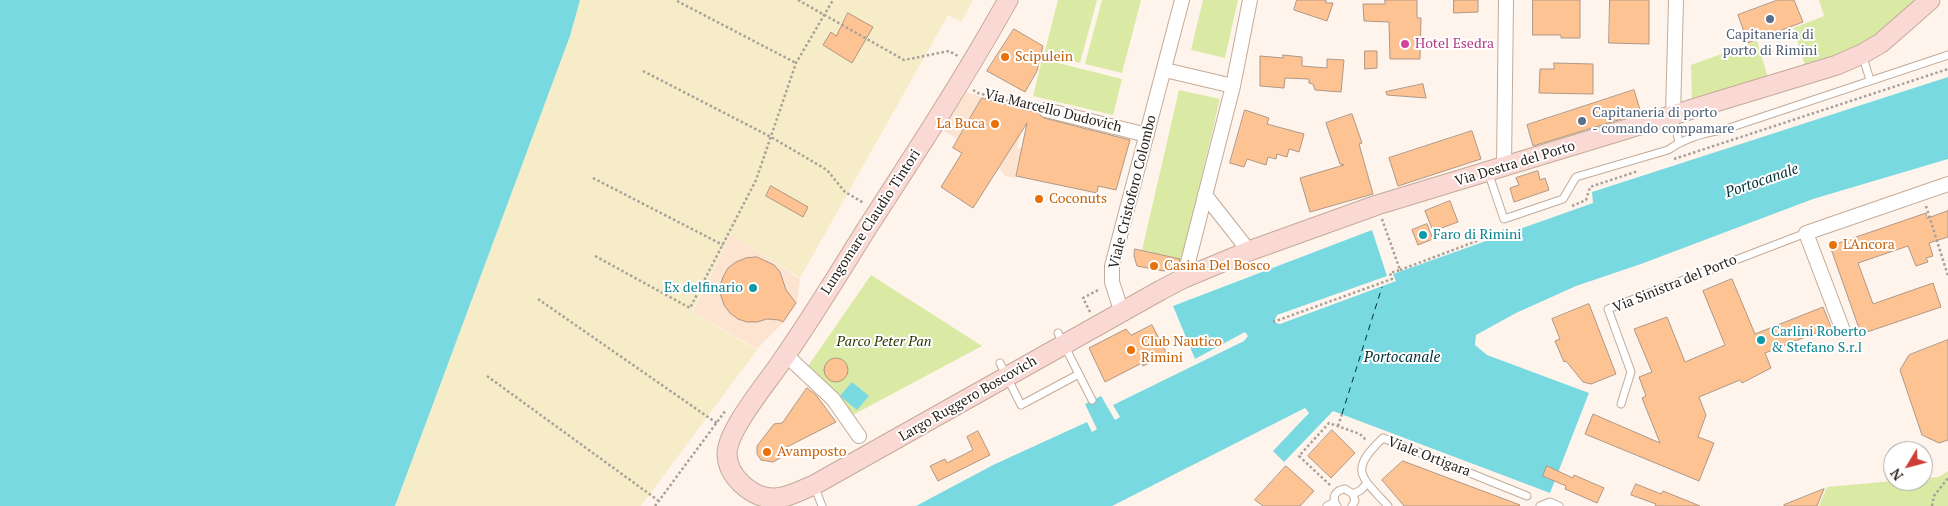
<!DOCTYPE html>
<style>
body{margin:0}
#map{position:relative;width:1948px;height:506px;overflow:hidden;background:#fef4ec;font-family:"PT Serif",serif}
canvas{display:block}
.north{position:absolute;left:1883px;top:441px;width:50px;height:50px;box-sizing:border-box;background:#fff;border:1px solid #a9a5a2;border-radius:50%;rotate:233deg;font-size:14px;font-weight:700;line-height:20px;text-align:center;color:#271e17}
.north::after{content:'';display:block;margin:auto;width:18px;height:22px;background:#cc3e36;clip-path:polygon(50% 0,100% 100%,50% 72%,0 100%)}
</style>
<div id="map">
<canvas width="1948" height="506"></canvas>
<div class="north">N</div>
</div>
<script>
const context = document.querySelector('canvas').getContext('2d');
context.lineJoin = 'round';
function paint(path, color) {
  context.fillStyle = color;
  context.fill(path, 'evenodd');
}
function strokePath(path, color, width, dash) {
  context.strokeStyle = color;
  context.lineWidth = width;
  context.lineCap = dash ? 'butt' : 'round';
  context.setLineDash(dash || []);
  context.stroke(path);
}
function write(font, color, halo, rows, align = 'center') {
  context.font = font + ' "PT Serif",serif';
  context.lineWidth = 4;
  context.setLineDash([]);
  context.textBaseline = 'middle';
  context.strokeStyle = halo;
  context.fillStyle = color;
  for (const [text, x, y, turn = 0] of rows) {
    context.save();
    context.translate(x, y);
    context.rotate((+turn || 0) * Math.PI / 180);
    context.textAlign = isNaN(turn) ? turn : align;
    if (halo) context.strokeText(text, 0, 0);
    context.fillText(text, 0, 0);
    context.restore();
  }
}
const built = new Path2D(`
 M962,89L972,95L973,93L982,98L1027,110L1017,148L1022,149L1016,178L1005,176L999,167L1000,165L939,128Z
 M731,234L800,279L797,303L783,323L757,349L693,312Z`);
const green = new Path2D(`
 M1058,0H1097L1080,63L1044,54Z
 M1102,0H1141L1122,73L1085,64Z
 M1203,0H1238L1225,58L1191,50Z
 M1819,0H1919L1866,46L1806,69L1793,28L1824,16Z
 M1757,41L1769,81L1692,105L1691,65Z
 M1042,59L1122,79L1113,115L1033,96Z
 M1179,90L1220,99L1182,260L1142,250Z
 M871,275L982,346L849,417L806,369Z
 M1948,471V506H1819L1827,487L1893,481H1923V478L1939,477Z`);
const sand = new Path2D(`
 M580,0H973L961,22L948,15L800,278L731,234L692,312L757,350L641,506H395L570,36Z`);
const water = new Path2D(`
 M0,0H580L570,36L395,506H0Z
 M1948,77V159L1813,199L1641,264L1576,286L1516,313L1476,335L1475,345L1487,355L1589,393L1550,493L1333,411L1284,462L1273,451L1309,413L1305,408L1112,506H916L993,465L1087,422L1092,432L1097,429L1085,404L1101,396L1115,420L1120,417L1113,405L1244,341L1248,336L1245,332L1195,359L1173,306L1372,230L1387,276L1277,315L1274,322L1280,324L1396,281L1393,274L1593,203L1592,192Z
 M852,382L869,396L857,410L840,396Z`);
const ferry = new Path2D(`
 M1342,414L1382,287`);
const building = new Path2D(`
 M1297,0H1326V3H1333L1327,21L1294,10Z
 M1385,0H1417V18H1421L1420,59H1390L1389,22L1364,21L1363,4H1385Z
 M1454,0H1478V12L1454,13Z
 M1533,0H1580V38H1561V35H1533Z
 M1610,0H1649V44L1609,43Z
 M1778,0H1794L1803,22L1748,43L1738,15Z
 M848,13L873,27L852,63L823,45L831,32L836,36Z
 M1014,29L1043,46L1037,71L1025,92L987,71Z
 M1365,51H1377V68L1365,69Z
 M1283,55L1302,57V66L1327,68V59L1344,60L1341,92L1315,90L1313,84L1309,83V79L1285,78L1284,88L1260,86V56L1283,58Z
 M1554,63L1593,64V94L1539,93L1540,69H1554Z
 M1423,84L1426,98L1387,95L1386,92Z
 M1634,90L1641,113L1533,146L1527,125Z
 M982,98L1038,113L1044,118L1130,140L1116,190L1098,186L1097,193L1016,176L1027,123L973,208L941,187L962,153L953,148Z
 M1245,110L1269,118L1267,124L1304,134L1299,152L1289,149L1287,157L1277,154L1276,159L1268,157L1266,165L1247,159L1244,167L1230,163Z
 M1352,114L1362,143L1359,144L1373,194L1310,212L1300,178L1344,165L1340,164L1326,123Z
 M1472,131L1481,159L1398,186L1389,158Z
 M1538,171L1540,180L1545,178L1549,190L1514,202L1510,188L1519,185L1516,178Z
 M771,186L808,207L803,217L766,196Z
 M1450,201L1458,222L1433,231L1425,211Z
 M1948,211V237L1929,243L1933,256L1926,258L1928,262L1916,266L1908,246L1858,263L1873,304L1933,283L1941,307L1861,334L1830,246L1926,213L1927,218Z
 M1427,224L1433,239L1418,245L1412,230Z
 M1135,249L1180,259L1178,266L1164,271L1137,266L1134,256Z
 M757,257L774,265L780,272L786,290L796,303L783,322L779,320L767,319L757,322H747L738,319L730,313L724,305L721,296L720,286L723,277L728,268L736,262L746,258Z
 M1732,279L1755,334L1823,307L1831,327L1765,353L1771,368L1742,383L1740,380L1699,397L1706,415L1698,437L1714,443L1699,481L1585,434L1593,414L1660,443L1642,398L1646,396L1639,377L1652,372L1634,329L1667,317L1685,362L1725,345L1703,291Z
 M1589,304L1616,374L1591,384L1583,382L1566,361L1564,362L1555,341L1560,339L1552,319Z
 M1152,325L1167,354L1143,366L1142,363L1105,382L1089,348L1126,329L1131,335Z
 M1948,340V440L1939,443L1922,435L1900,370L1909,355Z
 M824 370a12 12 0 1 1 24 0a12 12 0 1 1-24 0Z
 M807,388L816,395L836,422L787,447L791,452L773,462L761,460L757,454V446L774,424L782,423Z
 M1332,430L1355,453L1331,478L1308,456Z
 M978,431L990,455L938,481L930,466L945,459L947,463L973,450L967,437Z
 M1403,461L1520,505L1519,506H1404L1382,480Z
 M1286,466L1314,491L1300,506H1263L1255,500Z
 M1547,466L1573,478L1574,475L1604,488L1597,503L1565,489L1566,486L1543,476Z
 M1636,484L1661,494L1663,491L1700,506H1655L1656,504L1631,495Z
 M1824,489L1817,506H1784V505Z`);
const path = new Path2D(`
 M798,0L904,60L949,51L958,56
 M677,1L796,63
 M643,71L771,137L827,170L845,192L864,203
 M973,90L978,93L1032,107
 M1674,159L1948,69
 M593,178L723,245
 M1572,206L1586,200L1590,187L1638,171
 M1926,206L1948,276
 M595,256L690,308L756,180L796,63L833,0
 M1400,270L1506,230
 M538,299L718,424
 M1090,312L1083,298L1100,289
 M1273,322L1392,279L1390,273L1400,270L1382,219
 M487,376L659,501
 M1338,426L1342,414
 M1330,485L1299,456L1329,423L1360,434L1367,441
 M655,506L726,410
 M1932,506L1934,496L1948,478`);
const lane = new Path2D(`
 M1862,54L1870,80
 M1673,116L1679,142
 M1488,172L1504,219L1563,199L1576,177L1668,150C1685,138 1702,133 1723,130L1948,55
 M1058,333L1092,400
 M1000,363L1021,405L1079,374
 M1621,404L1631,372L1608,309L1806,233
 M814,485L822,506
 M1353,494L1361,490L1367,483
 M1327,506L1335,502
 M1337,506C1331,498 1335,490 1345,489L1353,494L1355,501L1352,506
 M1388,506C1361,476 1348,471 1383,438L1527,496
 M1540,506L1550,502L1559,506`);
const street = new Path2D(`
 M1165,70L1233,86
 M1046,110L1147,135
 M1673,115L1676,0
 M1504,167L1506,0
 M1205,195L1249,251
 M1184,278L1233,86L1250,0
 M1122,313L1112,282V266L1182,0
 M1842,328L1806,233L1948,184
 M786,355L833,399L859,436`);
const secondary = new Path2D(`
 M1008,0C965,77 917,151 869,225C840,271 812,318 781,362C767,383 728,429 727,453C727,476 751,498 774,498C788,498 801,490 814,485L1161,290L1184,278L1249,251L1377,205L1837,65L1862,54L1881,43L1930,0`);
const markers = [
 [1770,19,5,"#5c6f8a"],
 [1405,44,5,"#d1479c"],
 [1005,57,5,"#e8710a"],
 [1582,121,5,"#5c6f8a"],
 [995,124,5,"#e8710a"],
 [1039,199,5,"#e8710a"],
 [1423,235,5,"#0f9aa8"],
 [1833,245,5,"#e8710a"],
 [1154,266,5,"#e8710a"],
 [753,288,5,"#0f9aa8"],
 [1761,340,5,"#0f9aa8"],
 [1131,350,5,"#e8710a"],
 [767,452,5,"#e8710a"]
];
const serviceNames = [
 ["Capitaneria di",1770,35],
 ["porto di Rimini",1770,51],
 ["Capitaneria di porto",1592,113,"left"],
 ["- comando compamare",1592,129,"left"]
];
const hotelNames = [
 ["Hotel Esedra",1415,44]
];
const foodNames = [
 ["Scipulein",1015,57],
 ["La Buca",985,124,"right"],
 ["Coconuts",1049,199],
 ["L'Ancora",1843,245],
 ["Casina Del Bosco",1164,266],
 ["Club Nautico",1141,342],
 ["Rimini",1141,358],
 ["Avamposto",777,452]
];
const streetNames = [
 ["Via Marcello Dudovich",1053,111,14],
 ["Via Destra del Porto",1515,164,-17],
 ["Viale Cristoforo Colombo",1133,192,-76],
 ["Lungomare Claudio Tintori",871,222,-57],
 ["Via Sinistra del Porto",1675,284,-22],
 ["Largo Ruggero Boscovich",968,399,-30],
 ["Viale Ortigara",1429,457,21]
];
const cultureNames = [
 ["Faro di Rimini",1433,235],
 ["Ex delfinario",743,288,"right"],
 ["Carlini Roberto",1771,332],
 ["& Stefano S.r.l",1771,348]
];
const parkNames = [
 ["Parco Peter Pan",884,342]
];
const waterNames = [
 ["Portocanale",1762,181,-19],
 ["Portocanale",1402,358]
];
paint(built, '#fde4d0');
paint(green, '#daeaa5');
paint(sand, '#f6ecc7');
paint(water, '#78d9e1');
strokePath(ferry, '#003235', 1, [6, 5]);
paint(building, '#fec393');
strokePath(building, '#af9785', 1);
strokePath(lane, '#c3ab98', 9);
strokePath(street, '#c3ab98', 16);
strokePath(secondary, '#c3ab98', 21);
strokePath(path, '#aaa099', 2.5, [2.5, 2.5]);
strokePath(lane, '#fff', 7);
strokePath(street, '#fff', 14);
strokePath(secondary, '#fad9d4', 19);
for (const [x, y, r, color] of markers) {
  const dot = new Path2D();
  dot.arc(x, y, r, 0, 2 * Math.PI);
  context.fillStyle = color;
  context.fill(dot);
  strokePath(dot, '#fff', 2);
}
write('14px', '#4e5e75', '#fff', serviceNames);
write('14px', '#b23c85', '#fff', hotelNames, 'left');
write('14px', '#c56008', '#fff', foodNames, 'left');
write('14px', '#271e17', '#fff', streetNames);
write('14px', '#0d838f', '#fff', cultureNames, 'left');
write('italic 14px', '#2f3802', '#fff', parkNames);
write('italic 15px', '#003235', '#fff', waterNames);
</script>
